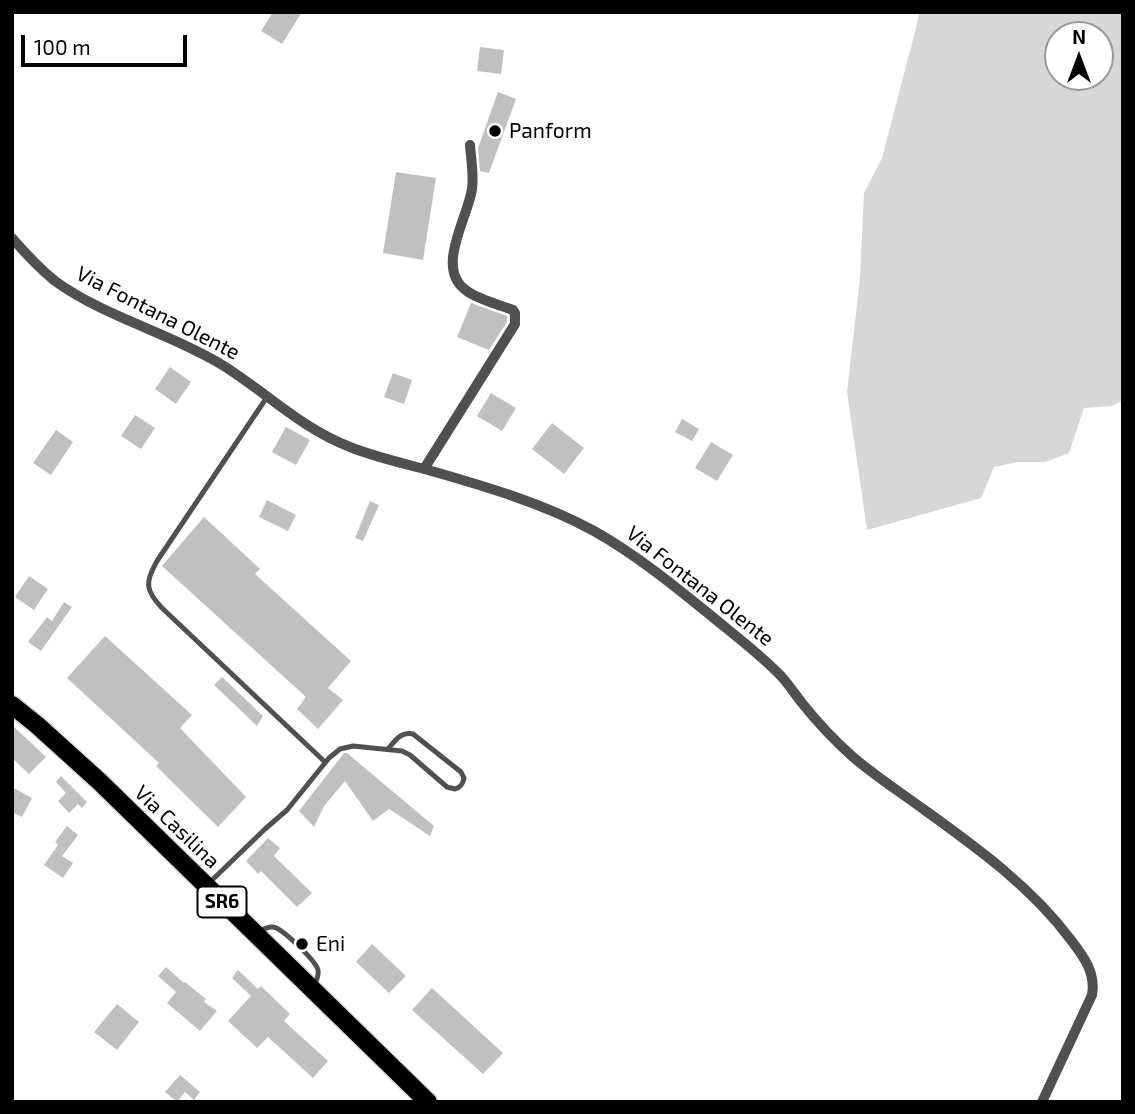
<!DOCTYPE html>
<style>
body{margin:0}
#map{position:relative;width:1135px;height:1114px;overflow:hidden;background:#fff;font-family:"Exo 2",sans-serif}
canvas{display:block}
.frame{position:absolute;inset:0;border:14px solid #000;pointer-events:none}
.north{position:absolute;left:1044px;top:21px;width:70px;height:70px;box-sizing:border-box;background:#fff;border:2px solid #999;border-radius:50%;rotate:0deg;font-size:19px;font-weight:700;line-height:28px;text-align:center;color:#000}
.north::after{content:'';display:block;margin:auto;width:24px;height:32px;background:#000;clip-path:polygon(50% 0,100% 100%,50% 72%,0 100%)}
.scale{position:absolute;left:21px;top:35px;width:166px;height:32px;box-sizing:border-box;border:4px solid #000;border-top:0;padding-left:9px;font-size:21px;line-height:24px;white-space:nowrap;color:#000;-webkit-text-stroke:5px #fff;paint-order:stroke}
</style>
<div id="map">
<canvas width="1135" height="1114"></canvas>
<div class="frame"></div>
<div class="north">N</div>
<div class="scale">100 m</div>
</div>
<script>
const context = document.querySelector('canvas').getContext('2d');
context.lineJoin = 'round';
function paint(path, color) {
  context.fillStyle = color;
  context.fill(path, 'evenodd');
}
function strokePath(path, color, width, dash) {
  context.strokeStyle = color;
  context.lineWidth = width;
  context.lineCap = dash ? 'butt' : 'round';
  context.setLineDash(dash || []);
  context.stroke(path);
}
function write(font, color, halo, rows, align = 'center') {
  context.font = font + ' "Exo 2",sans-serif';
  context.lineWidth = 5;
  context.setLineDash([]);
  context.textBaseline = 'middle';
  context.strokeStyle = halo;
  context.fillStyle = color;
  for (const [text, x, y, turn = 0] of rows) {
    context.save();
    context.translate(x, y);
    context.rotate((+turn || 0) * Math.PI / 180);
    context.textAlign = isNaN(turn) ? turn : align;
    if (halo) context.strokeText(text, 0, 0);
    context.fillText(text, 0, 0);
    context.restore();
  }
}
const green = new Path2D(`
 M919,12H1123V400L1112,406L1084,408L1069,453L1045,462H1018L994,467L981,498L867,530L847,392L860,277L864,193L882,158L916,28ZM1058,35H1100V77H1058Z`);
const building = new Path2D(`
 M273,12H302L282,44L261,31Z
 M480,47L504,50L501,74L477,71Z
 M498,92L516,99L489,173L480,171L478,148Z
 M396,172L436,178L423,260L383,253Z
 M471,303L507,316V322L489,350L457,337Z
 M170,367L191,382L176,404L155,389Z
 M393,373L412,380L404,404L384,397Z
 M491,393L516,408L502,431L477,416Z
 M135,415L155,428L141,449L121,436Z
 M682,419L699,429L692,441L675,432Z
 M552,423L584,448L564,474L532,449Z
 M286,427L310,440L296,465L272,452Z
 M56,430L73,442L51,475L33,463Z
 M711,442L733,455L717,481L695,468Z
 M267,500L296,515L288,531L259,517Z
 M370,501L379,505L363,541L355,538Z
 M204,517L260,569L255,574L351,661L328,688L343,700L318,729L297,709L306,697L162,566Z
 M29,576L48,589L34,610L15,597Z
 M64,602L72,607L41,651L28,642L47,617L52,621Z
 M105,636L192,715L180,728L246,797L218,827L156,766L159,763L67,678Z
 M222,677L263,716L257,726L214,685Z
 M12,725L46,757L29,774L12,758Z
 M344,753H347L434,826L430,836L389,809L373,821L345,781L324,806L314,827L299,811Z
 M61,776L87,802L82,808L78,804L69,813L58,801L66,793L56,782Z
 M12,787L32,798L22,817L12,812Z
 M67,826L78,835L62,856L73,863L63,878L44,865L58,845L55,842Z
 M268,838L280,848L274,856L312,893L297,907L261,871L258,874L246,861Z
 M372,944L406,976L389,993L356,962Z
 M166,967L184,983L185,982L206,999L204,1002L217,1011L200,1031L167,1003L176,992L158,976Z
 M238,970L258,989L261,986L290,1014L284,1021L328,1061L313,1078L268,1037L257,1048L228,1021L251,996L232,978Z
 M432,988L503,1053L483,1074L412,1010Z
 M117,1004L139,1022L117,1050L94,1032Z
 M180,1075L200,1092L194,1100L185,1092L177,1102L165,1092Z`);
const lane = new Path2D(`
 M267,397L157,561C145,582 145,590 162,608L325,762
 M208,884L265,829L287,810L329,758L340,749L353,746L402,751L410,755L447,787L455,789C461,787 463,784 464,778L461,772L413,734C401,731 395,741 388,749
 M257,933C262,930 267,926 273,927C282,928 316,961 318,970C319,977 316,981 313,986`);
const street = new Path2D(`
 M12,238C25,253 39,268 55,281C103,316 167,332 219,363C264,390 300,428 350,447C375,457 402,463 428,470C484,486 543,503 594,531C635,554 672,584 709,614C733,634 759,653 781,676C789,685 795,694 802,703C817,722 835,741 853,757C874,775 897,790 919,806C973,845 1030,885 1071,940C1084,957 1096,973 1092,995L1042,1102
 M424,469L515,324V313L513,310C500,305 477,299 467,291C434,269 468,218 472,189C474,174 471,160 470,145`);
const primary = new Path2D(`
 M12,705L37,725L100,782L428,1102`);
const markers = [
 [495,131,7,"#000"],
 [302,944,7,"#000"]
];
const shields = [
 [222,902,49]
];
const shieldNames = [
 ["SR6",222,902]
];
const poiNames = [
 ["Panform",509,131],
 ["Eni",316,944]
];
const streetNames = [
 ["Via Fontana Olente",158,313,27],
 ["Via Fontana Olente",700,586,38],
 ["Via Casilina",177,827,44]
];
paint(green, '#d7d7d7');
paint(building, '#c0c0c0');
strokePath(primary, '#dbdbdb', 21);
strokePath(lane, '#505050', 5);
strokePath(street, '#505050', 10);
strokePath(primary, '#000', 18);
for (const [x, y, r, color] of markers) {
  const dot = new Path2D();
  dot.arc(x, y, r, 0, 2 * Math.PI);
  context.fillStyle = color;
  context.fill(dot);
  strokePath(dot, '#fff', 2.5);
}
for (const [x, y, w] of shields) {
  const box = new Path2D();
  box.roundRect(x - w / 2, y - 15.5, w, 31, 5);
  context.fillStyle = '#fff';
  context.fill(box);
  strokePath(box, '#000', 2);
}
write('bold 19px', '#000', null, shieldNames);
write('21px', '#000', '#fff', poiNames, 'left');
write('21px', '#000', '#fff', streetNames);
</script>
